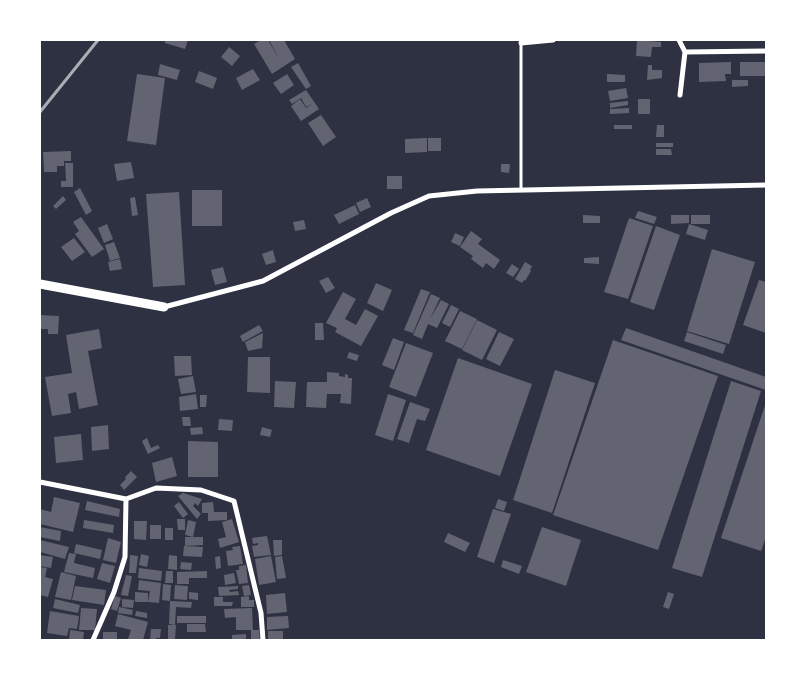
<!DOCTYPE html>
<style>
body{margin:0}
#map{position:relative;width:806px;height:680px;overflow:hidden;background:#2d3142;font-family:Inter,sans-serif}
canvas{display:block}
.frame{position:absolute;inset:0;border:41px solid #fff;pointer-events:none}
</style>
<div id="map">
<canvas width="806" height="680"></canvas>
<div class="frame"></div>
</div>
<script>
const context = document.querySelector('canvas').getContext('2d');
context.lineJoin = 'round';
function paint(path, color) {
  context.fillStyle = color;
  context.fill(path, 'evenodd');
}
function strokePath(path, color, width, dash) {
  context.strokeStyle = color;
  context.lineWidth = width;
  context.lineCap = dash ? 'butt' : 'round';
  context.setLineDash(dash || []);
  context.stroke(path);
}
const building = new Path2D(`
 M165,40H188L185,49L165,43Z
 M261,40H268L280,60L269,40H284L295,59L272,74L254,44Z
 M637,40L661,42V47H652L651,57L636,56Z
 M229,47L240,56L232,66L221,57Z
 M731,62V74H725L726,81L699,82V63Z
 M740,62H766V76H740Z
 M298,63L311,86L306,89L291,67Z
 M160,64L180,70L177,80L158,75Z
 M648,65H652V70H662V78L647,80Z
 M253,69L260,80L242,90L236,78Z
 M199,71L217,78L213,89L195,82Z
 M137,74L165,78L156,145L127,141Z
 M287,74L294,85L281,94L273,83Z
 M607,74L625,75V82H607Z
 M732,80H748V86L732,87Z
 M626,88L628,98L610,101L608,91Z
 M306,90L319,109L301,121L291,106L300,99L306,108L312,104L306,107L301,98L292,104L289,100Z
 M638,99H650V114H638Z
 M628,101V105L610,108V103Z
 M629,108V113L610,114V109Z
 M321,115L336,137L323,146L308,123Z
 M614,125H632V129H614Z
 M657,125H664V137H656Z
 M427,138V152L405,153V139Z
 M428,138H441V151H428Z
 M656,143H673V147H656Z
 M656,149H671L672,155H656Z
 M71,151V161H64V166H57V172H44L43,152Z
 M131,162L134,178L117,181L114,164Z
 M65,163H73V187H61V181H66Z
 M501,164H510L509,173L501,172Z
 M387,176H402V189H387Z
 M80,188L92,211L86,215L74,192Z
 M192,190H222V226H192Z
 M179,192L185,285L153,287L146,194Z
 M63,196L66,200L56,209L53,206Z
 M135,197L138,215L132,216L130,198Z
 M367,198L371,207L360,212L356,203Z
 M355,205L359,214L339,224L334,215Z
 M638,211L657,217L654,224L635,218Z
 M583,215L600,216V223H583Z
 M671,215H689V223L671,224Z
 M691,215H710V224H691Z
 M81,217L104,249L92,257L75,234L79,231L73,222Z
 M629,218L653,226L628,299L604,292Z
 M304,220L306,229L295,231L293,222Z
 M107,224L113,239L104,243L98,228Z
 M689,224L708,230L705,240L686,234Z
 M656,226L680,235L654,310L630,302Z
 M471,231L482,239L478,244L500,260L494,269L486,263L483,268L471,259L473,256L460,247Z
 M455,233L464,237L460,246L451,242Z
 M74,238L85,252L72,261L61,247Z
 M114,242L120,258L110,261L105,245Z
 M712,249L755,262L729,344L687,331Z
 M273,250L276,262L266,265L262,254Z
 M599,257V264L584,263V258Z
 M120,259L122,269L110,271L108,262Z
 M525,262L532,266L530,270L531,271L525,281L524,280L522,283L515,279Z
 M512,264L519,269L513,277L506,273Z
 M223,267L227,282L215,285L211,270Z
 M328,277L335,288L326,293L319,281Z
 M759,280L766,282V333L743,325Z
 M376,283L392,290L383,311L367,303Z
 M421,289L430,292L413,333L404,330Z
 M343,292L356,299L345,319L356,325L365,309L378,316L361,346L335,332L337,328L326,323Z
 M431,294L440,298L430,319L441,300L449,304L437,328L428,324L422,339L413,335Z
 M451,305L459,309L450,327L442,323Z
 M460,311L477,319L462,349L445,341Z
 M40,315L59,316L58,334H48V329H40Z
 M477,320L497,330L482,360L462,350Z
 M315,323H323L324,340H315Z
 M259,325L263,331L243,342L240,336Z
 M626,328L766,377V390L621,340Z
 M99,329L102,348L88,351L98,405L79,409L76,392L68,394L71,413L52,416L45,377L72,373L66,335Z
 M499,332L514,339L500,366L486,359Z
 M687,332L726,345L723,354L684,341Z
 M263,333L262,348L248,351L245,342Z
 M393,338L404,342L394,370L382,365Z
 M613,340L718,376L658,550L553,515Z
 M406,343L433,353L416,397L389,387Z
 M349,352L359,355L357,361L347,358Z
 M174,356H191L192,375L175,376Z
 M248,357H270V393L247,392Z
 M458,358L532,384L500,476L426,450Z
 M555,370L595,383L552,513L513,500Z
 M327,372L339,373V376L345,377V374L348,375V378H352L351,404L340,403L341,394H327L326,408L306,407L307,382H327Z
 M193,376L196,392L181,394L178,379Z
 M275,381L296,382L294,408L274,407Z
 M731,381L761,391L702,577L672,568Z
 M196,394L198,409L180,411L179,397Z
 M388,394L406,400L393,441L375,435Z
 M200,395H207L206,407H200Z
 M410,402L430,409L425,421L417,419L409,443L397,439Z
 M766,402V537L761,551L721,538Z
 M182,417H190L191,426H183Z
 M219,419L233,420L232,431L218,430Z
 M108,425L109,449L92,451L91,427Z
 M202,427L203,434L191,435L190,428Z
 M262,427L272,430L270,437L260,435Z
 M81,434L83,460L56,463L54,437Z
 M147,438L151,448L158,445L160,448L148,454L142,441Z
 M188,441L218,442V477H188Z
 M172,457L177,476L156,482L152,463Z
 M131,471L137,477L124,490L120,485L126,479L125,477Z
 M183,493L202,499L198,506L195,503L193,506L201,514L197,519L178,496Z
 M54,497L80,503L73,532L40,524V509L51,512Z
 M498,499L507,502L504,511L495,508Z
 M87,501L120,509L119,517L85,510Z
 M179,502L188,514L183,518L174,506Z
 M213,502L214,512H227V520L208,521V513H202V503Z
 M493,509L511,514L494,563L477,557Z
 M177,519H185V530H178Z
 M232,519L239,542L220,548L218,539L226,537L222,522Z
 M84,520L114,525L113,533L83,528Z
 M188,520L196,522L193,537L185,535Z
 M134,521H147L146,540L134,539Z
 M150,525H161V539H150Z
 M40,527L61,531L60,541L40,537Z
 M542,527L581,540L566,586L526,572Z
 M165,528H173V540H165Z
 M448,533L470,543L465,552L444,542Z
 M267,536L271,555L254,557L252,546L258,545V543L253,544L252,538Z
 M185,537H203V545L185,546Z
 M108,538L121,542L116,563L103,560Z
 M40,540L69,547L65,559L40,552Z
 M273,540H282V555L274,556Z
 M76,544L102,550L100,559L74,553Z
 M184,546L203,547L202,557L183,556Z
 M240,546L243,564L228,566L226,551L233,550L232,547Z
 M69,553L76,554L74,563L95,568L93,578L64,572Z
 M141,554L149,556L147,567L139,565Z
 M40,555L53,557L51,568L40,566Z
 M130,555L138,556L136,573H129Z
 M169,555L177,556V570L168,569Z
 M220,556L221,568L216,569L215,557Z
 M271,556L276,582L259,585L255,559Z
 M282,556L286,578L277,579L275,557Z
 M503,560L522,566L519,574L501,567Z
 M181,562L192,563L191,570L180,569Z
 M102,563L115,566L110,583L97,579Z
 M246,565L248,583L239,584L236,570H239V566Z
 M40,567L47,568L45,577L53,579L48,597L40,595Z
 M139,568L162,571L161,581L138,578Z
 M166,571H173V583H165Z
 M207,571V578H189V584H177V572Z
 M61,572L76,576L71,600L55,597Z
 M234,573L236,583L225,585L224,575Z
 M126,575L132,576L128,596L121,595Z
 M139,580L161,583L159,603L148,602L150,591L138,590Z
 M163,584L171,585L170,601L162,600Z
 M175,585L188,586L187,600L174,599Z
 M249,585L251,595L244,596L242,586Z
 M75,586L106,590L104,605L72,600Z
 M238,586V589L229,590L230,592L238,591L239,595L219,596L218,587Z
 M135,592L148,593V602H135Z
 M189,592L198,593V600L189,599Z
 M668,592L674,594L669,609L663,607Z
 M285,593L287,612L267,614L266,595Z
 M115,596L121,598L117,611L111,609Z
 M249,596V600H254V607H241V597Z
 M214,597H223V602H233L232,606H214Z
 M55,599L80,605L78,613L53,608Z
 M122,599L134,600L133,608L122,607Z
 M170,601L192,602L191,608L176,607L175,625L169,624Z
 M119,607L133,610L132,615L118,613Z
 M81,608L97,609L95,630H79Z
 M252,608L253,630H259L260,640H251V630H236V617L225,618L224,609Z
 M50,611L79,616L77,629L69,628L67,636L47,633Z
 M136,611L147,613V618L135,616Z
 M118,614L148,622L143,640L128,639L131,630L115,626Z
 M177,616H206V623H177Z
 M288,616L289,628L267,630V617Z
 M187,624H205L206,632H187Z
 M168,625H176L175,640H168Z
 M151,629H161L160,638H156V640H150Z
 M70,630L84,632L83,640H69Z
 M268,631H283V639H268Z
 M103,632H117V640H103Z
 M246,634V640H232V635Z`);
const service = new Path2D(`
 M521,190V40`);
const minor = new Path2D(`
 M679,40L685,52L680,95
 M521,43L553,40
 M685,52L766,51
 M164,307L263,281L391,213L429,196L477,191L766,185
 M40,482L126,499L125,557L114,592L93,640
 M126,499L156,488L201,490L234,501L261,613L263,640`);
const tertiary = new Path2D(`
 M40,284L164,307`);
const rail = new Path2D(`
 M40,112L98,40`);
paint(building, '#626471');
strokePath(service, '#fff', 3);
strokePath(minor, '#fff', 5);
strokePath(tertiary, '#fff', 9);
strokePath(rail, '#abadb3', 3);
</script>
